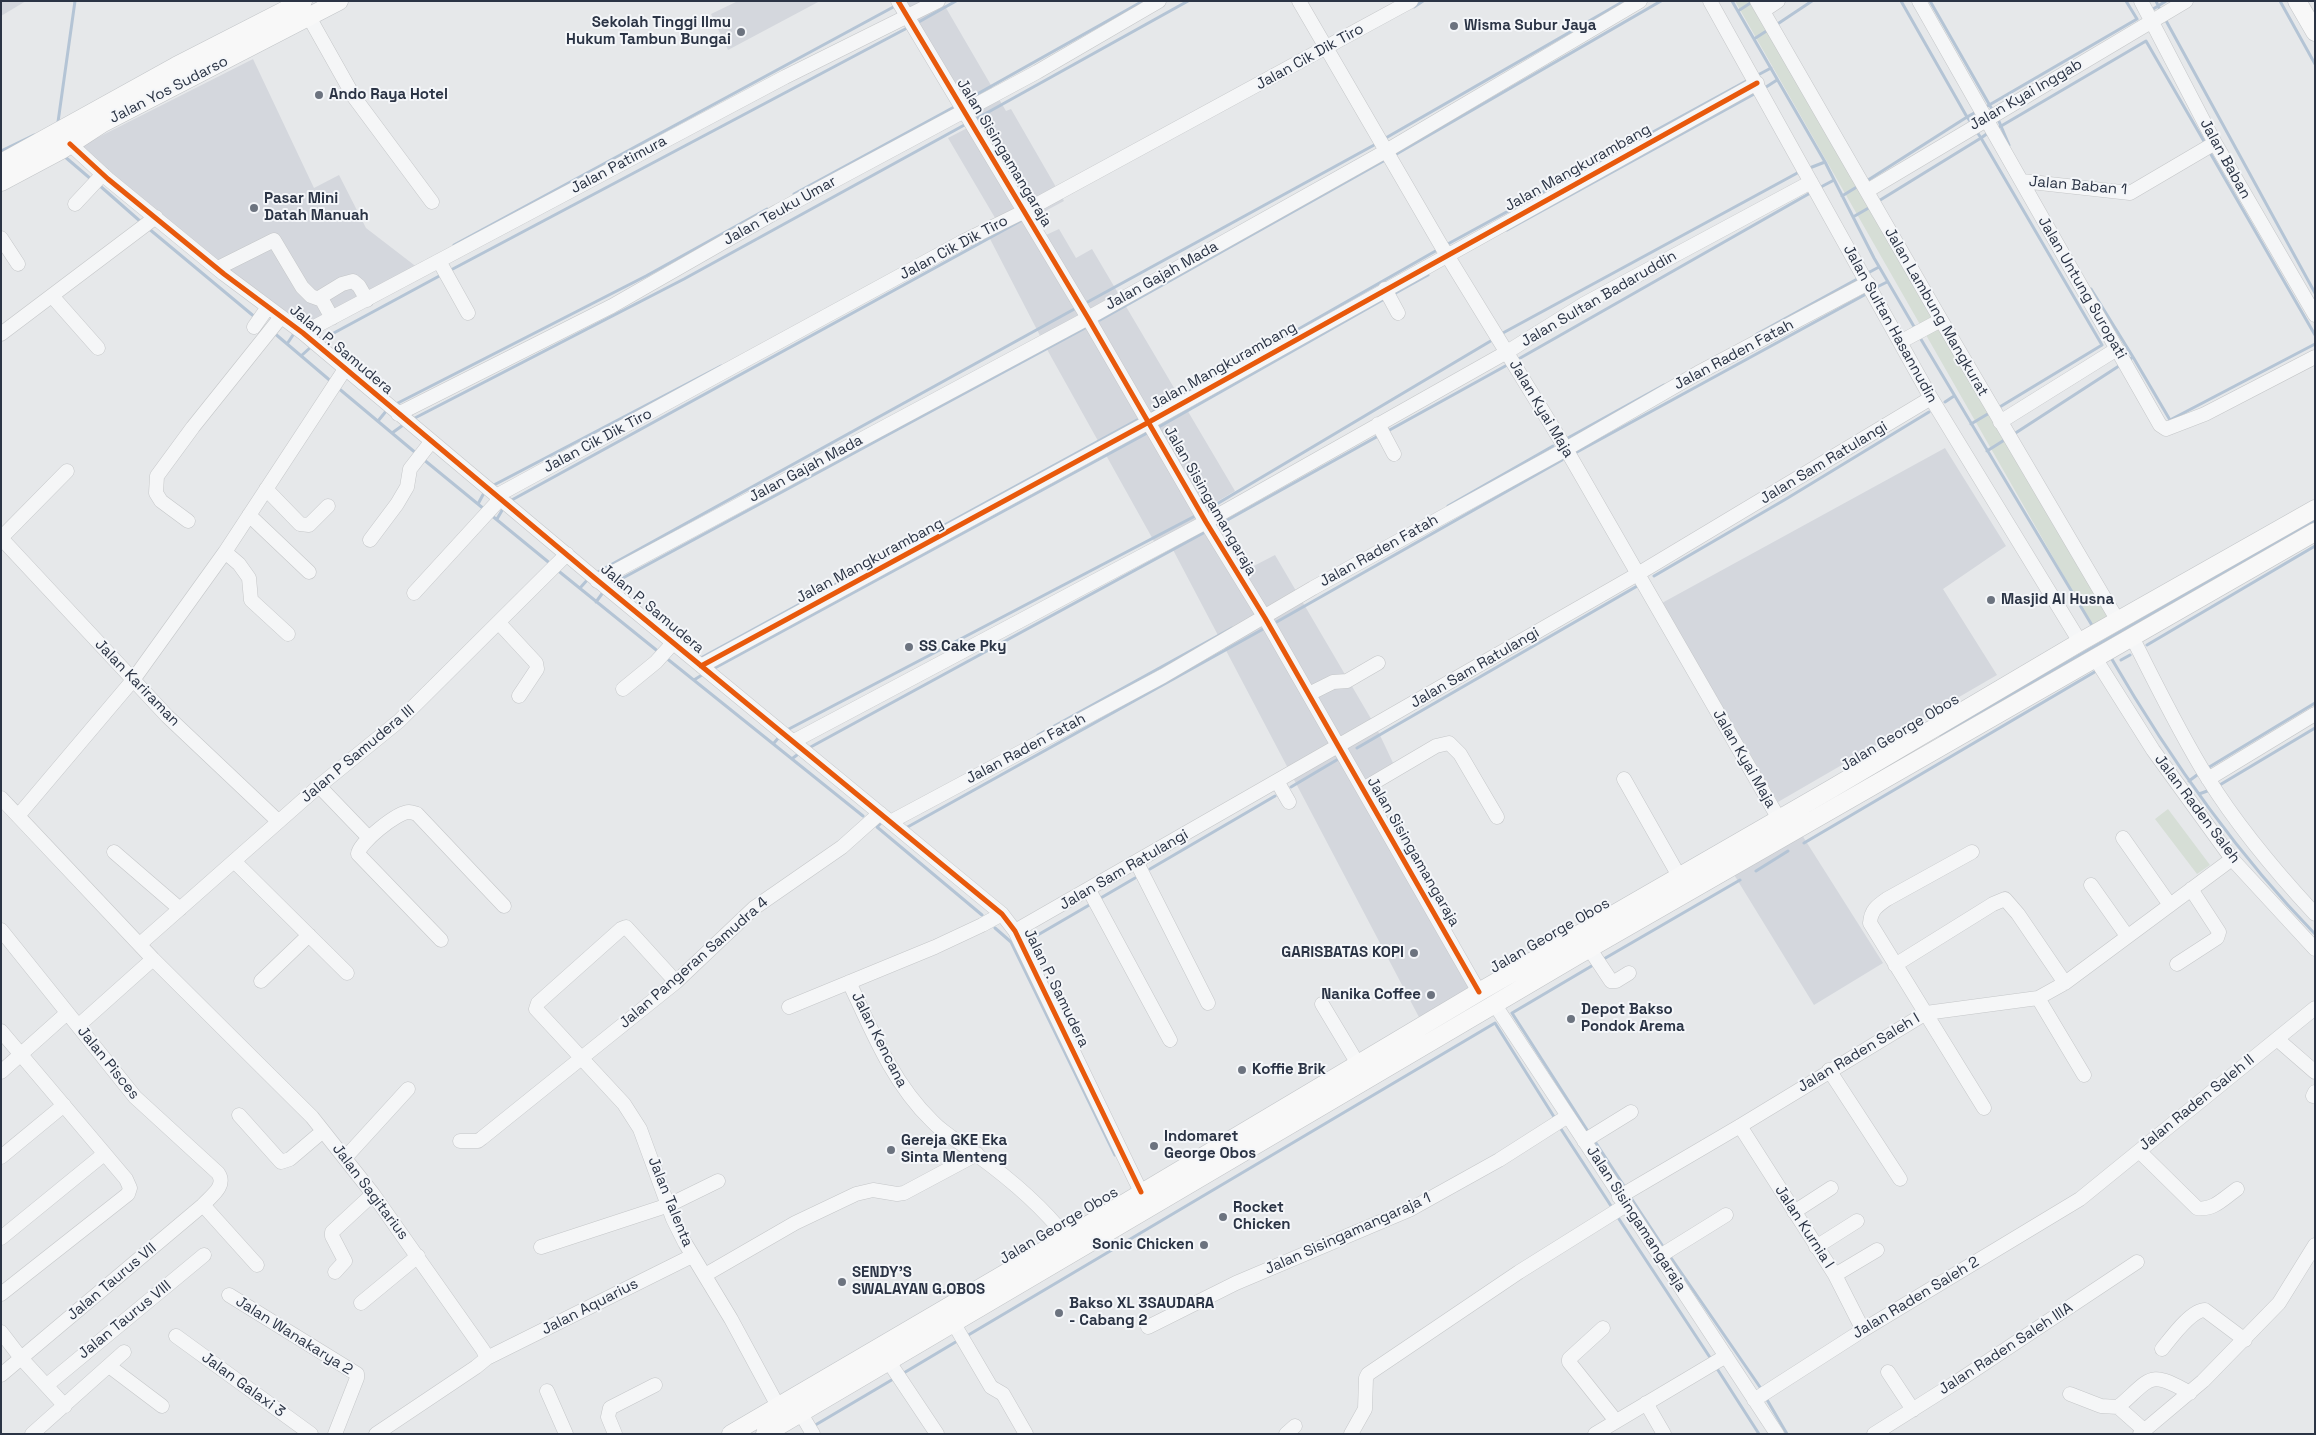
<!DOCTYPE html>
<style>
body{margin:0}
#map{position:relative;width:2316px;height:1435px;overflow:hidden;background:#e6e8ea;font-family:"Space Grotesk",sans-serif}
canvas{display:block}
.frame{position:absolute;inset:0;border:2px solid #2b3445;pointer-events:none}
</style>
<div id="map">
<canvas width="2316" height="1435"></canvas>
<div class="frame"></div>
</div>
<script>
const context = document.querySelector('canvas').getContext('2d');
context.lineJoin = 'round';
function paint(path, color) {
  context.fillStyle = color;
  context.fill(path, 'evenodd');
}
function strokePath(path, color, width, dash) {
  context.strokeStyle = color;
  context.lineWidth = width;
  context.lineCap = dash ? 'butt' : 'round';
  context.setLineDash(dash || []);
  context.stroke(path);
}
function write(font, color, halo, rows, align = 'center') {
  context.font = font + ' "Space Grotesk",sans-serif';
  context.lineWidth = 4;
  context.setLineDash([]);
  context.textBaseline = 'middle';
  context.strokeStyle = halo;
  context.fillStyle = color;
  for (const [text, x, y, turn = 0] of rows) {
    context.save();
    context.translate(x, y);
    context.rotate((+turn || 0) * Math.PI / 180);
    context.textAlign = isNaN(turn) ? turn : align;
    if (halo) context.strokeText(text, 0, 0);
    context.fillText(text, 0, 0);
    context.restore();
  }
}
const built = new Path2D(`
 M1,1H26L1,16Z
 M738,1H820L728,50L711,14Z
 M906,1H942L1006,111L1011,109L1064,201L1034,217L1046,235L1059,229L1076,258L1092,249L1235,491L1203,510L1244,571L1275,555L1377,729L1395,767L1367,783L1473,990L1421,1021L1171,546L1160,552L1049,353L989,237L1001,228L948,138L977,123Z
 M253,59L314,188L339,175L366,228L418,268L304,329L77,148Z
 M1945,448L2006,546L1943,589L1997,675L1778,802L1662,603Z
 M1802,835L1883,963L1814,1005L1733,873Z`);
const green = new Path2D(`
 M1735,1H1754L2109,616L2093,627Z
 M2168,809L2210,865L2197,874L2155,819Z`);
const stream = new Path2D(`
 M1732,1L1825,162L1874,258L1916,330
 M1930,1L1993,111
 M2156,1L2161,12
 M2280,1L2315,64
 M1414,7L1423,1
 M1738,11L1752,2
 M2150,11L2166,1
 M2164,17L2315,293
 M917,23L956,1
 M1776,25L1812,1
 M1754,39L1768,30
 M1756,76L1771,68
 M1763,89L1777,80
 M963,102L1143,1
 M1984,108L2137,19L2126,1
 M1998,119L2009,145
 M974,120L1188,1
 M58,122L75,1
 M1972,124L1967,117L1976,112
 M1975,129L1981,138L1988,133
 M1996,129L2146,41L2205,143
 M1384,139L1624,1
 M1,151L34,135
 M2209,151L2315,335
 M64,156L92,180
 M1393,156L1661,1
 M1807,169L1825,162
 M1865,182L1967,117L1901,1
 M99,185L141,222
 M1819,188L1834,180
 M794,194L956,106
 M1842,196L1860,185
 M1877,202L1981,138L2102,345L1998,408
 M1853,217L1872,206
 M148,228L256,318
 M1507,230L1756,93
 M454,245L897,5
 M1446,245L1750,79
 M449,271L909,27
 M1866,274L1879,267
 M1875,288L1887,282
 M2091,289L2133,357
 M1392,295L1428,275
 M1084,304L1376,144
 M1100,320L1387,159
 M273,332L333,383
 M1501,334L1801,171
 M1757,334L1859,278
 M1919,336L2093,627
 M319,341L443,274
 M287,344L295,332
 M301,356L312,346
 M1515,361L1812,192
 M2127,361L2133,357L2170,420L2315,344
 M337,387L417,454
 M1945,402L1954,396
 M394,405L646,276L767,209
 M1153,412L1439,249
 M411,420L684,279L968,123
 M378,421L387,410
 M1971,424L1991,412
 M1157,428L1386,298
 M1386,432L1509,364
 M392,433L406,423
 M2014,434L2122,364
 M1566,439L1664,385
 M1987,451L2006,439
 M1577,452L1868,293
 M423,459L484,509
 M492,486L721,366
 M510,501L1024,219
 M478,504L485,491
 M1448,506L1553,446
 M1205,511L1494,339
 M491,515L552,565
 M497,519L504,507
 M1213,528L1380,435
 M556,569L660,653
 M596,573L1078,307
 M1654,576L1786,499L1929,412
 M610,585L1085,328
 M580,588L589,578
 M596,602L604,591
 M1273,624L1562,460
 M2147,645L2315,546
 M2110,656C2168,756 2234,851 2315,934
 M665,657L863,816
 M699,659L1137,420
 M2121,660L2130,655
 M713,669L1149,432
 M694,680L705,673
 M787,730L1197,515
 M1038,735L1232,628
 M1940,735L2315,520
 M774,743L780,736
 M1357,748L1639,585
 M807,749L1207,531
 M793,758L801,752
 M2206,769L2315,703
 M2189,781L2201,772
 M2218,786L2315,728
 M1291,787L1340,758
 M2199,794L2210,790
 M884,820L877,827L982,915
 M904,829L1265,628
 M1804,843L2098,670
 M1150,869L1275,796
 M1756,871L1788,851
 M1665,895L1688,882
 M1099,899L1135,878
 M995,928L1011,942L1115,1155
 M1028,938L1036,936L1091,904
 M1602,960L1740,880
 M1559,1126L1613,1209
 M1589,1133L1512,1013L1595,964
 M1594,1140L1626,1189
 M1629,1195L1664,1248
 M1617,1216L1711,1359
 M1669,1255L1762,1390
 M965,1337L1495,1023L1556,1120
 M1716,1367L1759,1434
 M902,1374L959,1340
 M1766,1398L1787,1434
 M812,1427L895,1378`);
const minor = new Path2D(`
 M898,1L1088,318L1206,522L1265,618L1479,992
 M1299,1L1442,247L1566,449L1779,819
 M1710,1L1931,398L2080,642
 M1757,1L1941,320L2118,621
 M1919,1L2160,425L2166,429L2205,414L2315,357
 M2141,1L2215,143L2315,315
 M1763,11L1778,1
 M309,17L354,97L432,202
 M70,144L108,179L224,274L303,333L591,575L1002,914L1015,931L1141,1192
 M2025,187L2022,181L2130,193L2215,143
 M1867,191L2186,1
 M75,204L103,174
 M1,238L18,264
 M439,261L468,313
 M218,268L274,240L302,287L311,296L322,300L332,318
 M1385,289L1398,313
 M52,296L98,348
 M319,298L342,284L353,281L359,286L367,300
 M254,327L268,307
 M303,333L785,77L938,1
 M1,334L156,217
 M1900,342L1941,320
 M398,414L612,306L778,211L1037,72L1159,1
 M2000,422L2117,349
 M1378,424L1394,454
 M67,471L1,538L167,716L278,821
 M266,489L300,524L309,525L328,506
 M496,496L962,242L1025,211L1411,1
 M249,515L309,572
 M188,521L161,501L156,493L157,476L193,427L281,317
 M370,540L397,504L407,487L410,469L431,442
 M225,552L239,564L249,578L251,600L288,634
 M597,581L1088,318L1386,151L1640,1
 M414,593L500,499
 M499,623L536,663L537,669L519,696
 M2132,637C2156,684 2179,732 2207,777C2238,827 2276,872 2315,914
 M2095,658L2153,750L2232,859L2315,949
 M701,666L1149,422L1757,83
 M623,689L656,662L673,643
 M1309,694L1333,682L1347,681L1378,663
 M794,741L1206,522L1507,352L1584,304L1811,182
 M1624,779L1679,876
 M2208,779L2315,714
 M1277,781L1289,802
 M319,786L369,838
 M1363,789L1436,746L1449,743L1460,754L1497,817
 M1,798L153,959L312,1117L373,1194L483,1350L487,1358L476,1367L376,1434
 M18,816L133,680L225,552L345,369
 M892,821L1163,676L1313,588L1566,449L1698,373L1868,283
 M2123,838L2170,905
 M114,852L180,909
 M1972,852L1887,899C1877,906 1871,910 1870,923L1984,1108
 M234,861L347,973
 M1137,863L1208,1003
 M2091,885L2127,936
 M1089,890L1170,1040
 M1,930L135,1097L218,1173C227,1186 211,1196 203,1205L1,1375
 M1015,931L1636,575L1931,398
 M441,940L358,854C359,843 397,812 409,812C412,812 414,813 417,814L504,906
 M140,944L319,786L399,721L567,554
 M1589,948L1611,981H1616L1629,973
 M2177,964L2217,938L2219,932L2191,889
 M1895,965L1993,904L2005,899L2018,914L2065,983
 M261,981L309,935
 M676,982L626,927L621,929L538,1003L536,1009L624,1104L640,1129L673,1219L685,1243L731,1319L778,1406
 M849,982C872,1031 892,1082 932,1121C945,1135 962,1143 977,1155C1010,1179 1041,1205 1066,1237
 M2038,998L2084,1075
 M1322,1004L1358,1064
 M1495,1005L1777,1434
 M789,1007L935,947L982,925L1002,914
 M78,1026L153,959
 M1,1031L126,1179L130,1188L128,1194L1,1294
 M2277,1039L2315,1072
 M1829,1070L1900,1179
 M1,1072L67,1013
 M2313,1096L2315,1092
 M239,1115L281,1162L290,1159L323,1131
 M1740,1126L1835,1275L1863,1330
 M460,1141H478L482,1138L676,982L754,908L842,847L880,813
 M1584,1141L1631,1112
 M2139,1151L2197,1208C2213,1211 2224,1198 2237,1189
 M1,1157L64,1105
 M345,1158L408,1089
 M1619,1197L1740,1126L1926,1013L2038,998L2065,983L2232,859
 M203,1205L257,1265
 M1794,1212L1831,1188
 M1,1238L104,1154
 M541,1247L669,1205L718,1181
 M1816,1247L1857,1221
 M1660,1256L1726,1215
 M335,1272L345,1261L332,1236V1232L373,1194
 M705,1275L795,1223L856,1194L873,1190L897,1194L904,1193L977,1154
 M1835,1275L1877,1250
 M229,1295L357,1374V1378L335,1434
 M361,1303L418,1256
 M954,1324L991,1387L1003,1394L1026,1434
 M1148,1327L1236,1283L1411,1209L1499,1160L1568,1116
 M1603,1328L1569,1359V1362L1616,1421
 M1,1332L21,1358L65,1406
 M176,1336L311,1434
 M2162,1349C2171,1338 2191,1310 2205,1310L2245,1340
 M487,1358L692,1256
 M889,1362L937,1434
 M109,1366L162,1406
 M1888,1372L1913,1410
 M47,1385L204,1255
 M547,1391L566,1434
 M2070,1394L2101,1406L2118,1407
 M1754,1400L1863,1330L2080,1199L2315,1008
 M1646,1403L1664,1434
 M800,1412L813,1434
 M2144,1430L2118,1407C2152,1378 2148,1369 2190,1393
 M32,1434L124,1352
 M615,1434L608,1417L610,1408L655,1385
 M1286,1434L1295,1426
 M1351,1434L1365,1409L1366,1378L1368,1374L1519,1272L1626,1205
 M1595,1434L1726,1356
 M1874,1434L1958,1381L2137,1262
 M2140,1434L2203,1381L2279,1303L2315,1245`);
const major = new Path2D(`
 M2297,1L2315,32
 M1,163L176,66L303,1
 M1,182L63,149L103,123L339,1
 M731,1434L1093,1222L1479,992L1831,789L2080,642L2315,509
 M765,1434L1578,955L2315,532`);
const cycleway = new Path2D(`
 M898,1L1088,318L1206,522L1265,618L1479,992
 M70,144L108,179L224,274L303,333L591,575L1002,914L1015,931L1141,1192
 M701,666L1149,422L1757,83`);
const markers = [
 [1454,26,5,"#6c737f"],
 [741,32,5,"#6c737f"],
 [319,95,5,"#6c737f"],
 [254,208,5,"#6c737f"],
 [1991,600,5,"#6c737f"],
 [909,647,5,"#6c737f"],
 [1414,953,5,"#6c737f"],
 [1431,995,5,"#6c737f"],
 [1571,1019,5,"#6c737f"],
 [1242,1070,5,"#6c737f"],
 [1154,1146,5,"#6c737f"],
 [891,1150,5,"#6c737f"],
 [1223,1217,5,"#6c737f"],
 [1204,1245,5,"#6c737f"],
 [842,1282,5,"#6c737f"],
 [1059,1313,5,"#6c737f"]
];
const poiNames = [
 ["Sekolah Tinggi Ilmu",731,23,"right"],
 ["Hukum Tambun Bungai",731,40,"right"],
 ["Wisma Subur Jaya",1464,26],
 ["Ando Raya Hotel",329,95],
 ["Pasar Mini",264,199],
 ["Datah Manuah",264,216],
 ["Masjid Al Husna",2001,600],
 ["SS Cake Pky",919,647],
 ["GARISBATAS KOPI",1404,953,"right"],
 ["Nanika Coffee",1421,995,"right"],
 ["Depot Bakso",1581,1010],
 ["Pondok Arema",1581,1027],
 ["Koffie Brik",1252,1070],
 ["Indomaret",1164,1137],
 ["George Obos",1164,1154],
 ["Gereja GKE Eka",901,1141],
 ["Sinta Menteng",901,1158],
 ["Rocket",1233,1208],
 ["Chicken",1233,1225],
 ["Sonic Chicken",1194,1245,"right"],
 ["SENDY'S",852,1273],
 ["SWALAYAN G.OBOS",852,1290],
 ["Bakso XL 3SAUDARA",1069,1304],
 ["- Cabang 2",1069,1321]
];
const streetNames = [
 ["Jalan Cik Dik Tiro",1310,57,-29],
 ["Jalan Yos Sudarso",169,90,-27],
 ["Jalan Kyai Inggab",2026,95,-30],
 ["Jalan Sisingamangaraja",1004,153,59],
 ["Jalan Baban",2225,159,61],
 ["Jalan Patimura",619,165,-28],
 ["Jalan Mangkurambang",1578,168,-29],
 ["Jalan Baban 1",2078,186,5],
 ["Jalan Teuku Umar",780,211,-29],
 ["Jalan Cik Dik Tiro",954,248,-28],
 ["Jalan Gajah Mada",1162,276,-29],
 ["Jalan Untung Suropati",2082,288,60],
 ["Jalan Sultan Badaruddin",1599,299,-30],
 ["Jalan Lambung Mangkurat",1936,312,60],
 ["Jalan Sultan Hasannudin",1890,324,61],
 ["Jalan P. Samudera",341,350,40],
 ["Jalan Raden Fatah",1734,355,-28],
 ["Jalan Mangkurambang",1224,366,-29],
 ["Jalan Kyai Maja",1541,409,59],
 ["Jalan Cik Dik Tiro",598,441,-28],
 ["Jalan Sam Ratulangi",1824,463,-31],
 ["Jalan Gajah Mada",806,469,-28],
 ["Jalan Sisingamangaraja",1210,501,60],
 ["Jalan Raden Fatah",1379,551,-29],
 ["Jalan Mangkurambang",870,561,-28],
 ["Jalan P. Samudera",652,609,40],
 ["Jalan Sam Ratulangi",1475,668,-30],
 ["Jalan Kariraman",137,683,46],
 ["Jalan George Obos",1900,733,-31],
 ["Jalan Raden Fatah",1026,749,-28],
 ["Jalan P Samudera III",358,754,-40],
 ["Jalan Kyai Maja",1744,759,60],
 ["Jalan Raden Saleh",2197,809,53],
 ["Jalan Sisingamangaraja",1413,852,60],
 ["Jalan Sam Ratulangi",1124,870,-30],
 ["Jalan George Obos",1550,936,-30],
 ["Jalan Pangeran Samudra 4",694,963,-41],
 ["Jalan P. Samudera",1056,988,64],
 ["Jalan Kencana",879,1040,63],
 ["Jalan Raden Saleh I",1859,1053,-31],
 ["Jalan Pisces",108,1063,51],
 ["Jalan Raden Saleh II",2197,1103,-39],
 ["Jalan Sagitarius",370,1192,53],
 ["Jalan Talenta",670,1202,68],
 ["Jalan Sisingamangaraja",1636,1219,57],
 ["Jalan George Obos",1059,1226,-31],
 ["Jalan Kurnia I",1804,1227,57],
 ["Jalan Sisingamangaraja 1",1348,1234,-24],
 ["Jalan Taurus VII",112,1282,-40],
 ["Jalan Raden Saleh 2",1916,1298,-31],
 ["Jalan Aquarius",590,1307,-27],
 ["Jalan Taurus VIII",125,1320,-39],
 ["Jalan Wanakarya 2",294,1336,32],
 ["Jalan Raden Saleh IIIA",2006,1349,-33],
 ["Jalan Galaxi 3",243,1385,36]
];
paint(built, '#d4d7dd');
paint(green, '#d6ded6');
strokePath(stream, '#b4c4d5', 3);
strokePath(minor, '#c4c6c8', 15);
strokePath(major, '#c2c5c8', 19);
strokePath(minor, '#f5f6f7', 14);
strokePath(major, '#f8f8f8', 18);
strokePath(cycleway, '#e8590c', 5);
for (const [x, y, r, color] of markers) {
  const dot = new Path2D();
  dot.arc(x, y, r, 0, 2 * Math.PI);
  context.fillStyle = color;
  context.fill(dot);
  strokePath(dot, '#f4f6f9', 2);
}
write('bold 15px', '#2b3445', '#f4f6f9', poiNames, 'left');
write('15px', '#2b3445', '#f4f6f9', streetNames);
</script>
